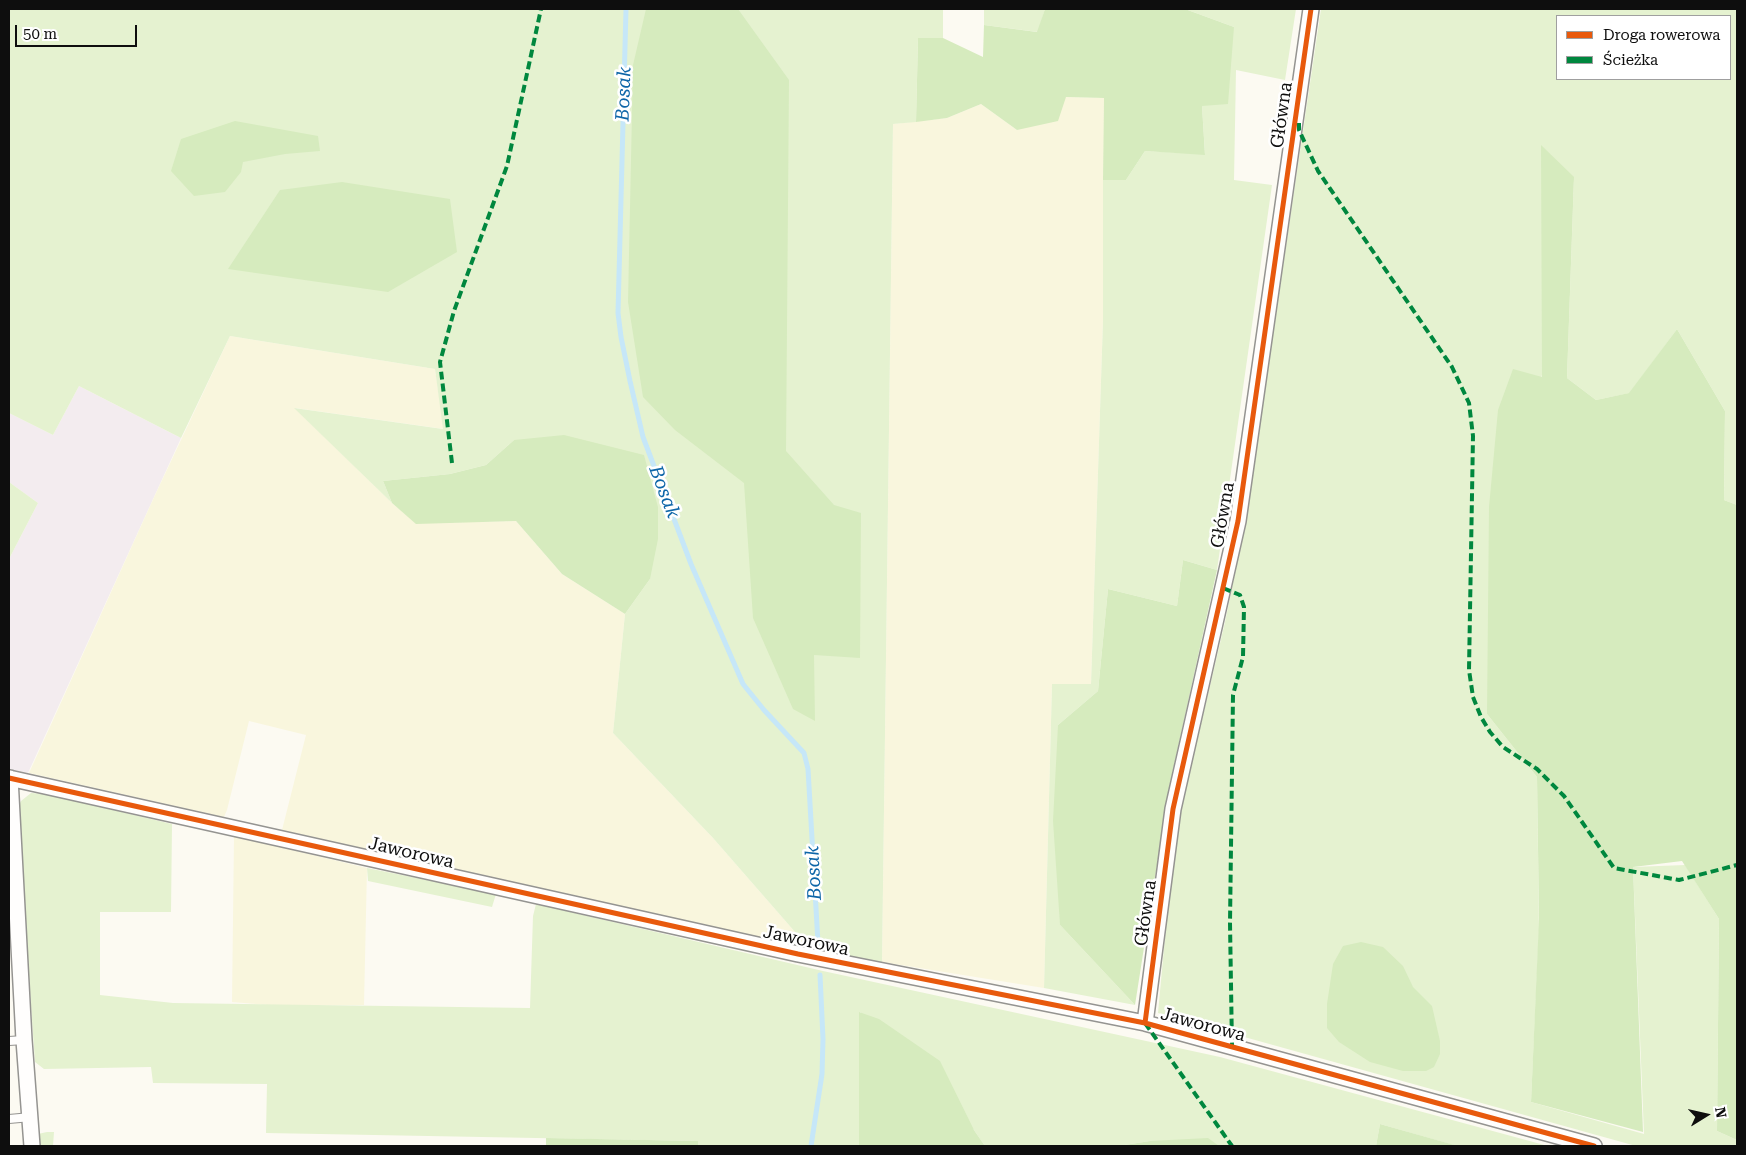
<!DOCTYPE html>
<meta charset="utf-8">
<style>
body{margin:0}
#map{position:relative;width:1746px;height:1155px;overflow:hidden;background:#fcfaf2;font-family:"Roboto Serif",serif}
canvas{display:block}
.frame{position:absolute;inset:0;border:10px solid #0e0e0e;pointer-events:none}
.legend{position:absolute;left:1556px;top:15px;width:175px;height:65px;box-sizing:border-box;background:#fff;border:1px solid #9f9f9f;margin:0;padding:6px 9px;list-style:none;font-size:15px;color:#0e0e0e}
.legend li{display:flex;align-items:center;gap:10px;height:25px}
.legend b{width:25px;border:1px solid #9f9f9f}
.north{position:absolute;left:1681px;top:1090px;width:50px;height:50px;-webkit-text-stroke:4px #fff;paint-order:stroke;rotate:80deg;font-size:14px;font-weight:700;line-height:20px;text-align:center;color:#0e0e0e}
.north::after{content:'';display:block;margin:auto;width:18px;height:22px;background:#0e0e0e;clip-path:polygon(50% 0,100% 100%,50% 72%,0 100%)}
.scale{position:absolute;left:15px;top:25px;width:122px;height:22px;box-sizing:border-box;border:2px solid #0e0e0e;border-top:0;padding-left:6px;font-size:15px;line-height:18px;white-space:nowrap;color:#0e0e0e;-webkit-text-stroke:4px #fff;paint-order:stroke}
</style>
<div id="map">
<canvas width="1746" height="1155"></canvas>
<div class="frame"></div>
<ul class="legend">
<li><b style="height:6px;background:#e8590c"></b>Droga rowerowa</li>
<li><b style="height:6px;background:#00873e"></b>Ścieżka</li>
</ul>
<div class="north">N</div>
<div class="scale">50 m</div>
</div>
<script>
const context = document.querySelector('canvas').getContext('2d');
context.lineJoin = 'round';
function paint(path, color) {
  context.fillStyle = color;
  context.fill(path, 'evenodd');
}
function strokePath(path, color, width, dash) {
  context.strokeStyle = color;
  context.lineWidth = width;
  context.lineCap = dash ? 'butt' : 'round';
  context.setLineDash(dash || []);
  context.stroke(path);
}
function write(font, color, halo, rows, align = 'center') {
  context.font = font + ' "Roboto Serif",serif';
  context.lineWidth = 5;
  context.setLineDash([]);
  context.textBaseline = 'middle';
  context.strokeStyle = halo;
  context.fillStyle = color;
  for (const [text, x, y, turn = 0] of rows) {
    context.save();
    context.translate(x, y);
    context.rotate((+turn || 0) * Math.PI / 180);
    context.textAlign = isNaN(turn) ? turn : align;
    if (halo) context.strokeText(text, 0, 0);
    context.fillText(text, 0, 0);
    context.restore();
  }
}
const industrial = new Path2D(`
 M79,386L181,438L28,773L9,769V559L38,503L9,482V413L53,435Z`);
const farmland = new Path2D(`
 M1066,97L1104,98L1103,320L1091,684H1052L1044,988L882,962L893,124L947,118L981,104L1017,130Z
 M230,336L435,369L444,429L295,408L392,503L416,523L516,521L562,574L625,614L613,733L713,838L809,948L282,830L306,735L249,721L227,810L224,817L29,773L155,495Z
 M234,836L367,868L364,1005H268L232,1002Z`);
const green = new Path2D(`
 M9,9H943V38H918L916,122L893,124L882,962L809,948L713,838L613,733L625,614L650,579L514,440L486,465L450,474L383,481L392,503L294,408L443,429L435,369L230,336L181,438L79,386L53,435L9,413Z
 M984,9H1045L1038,32L984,25Z
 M1185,9H1296L1285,80L1236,70L1234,180L1272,185L1217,570L1183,560L1177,606L1108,589L1098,691L1058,725L1060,925L1135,1005L1044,988L1052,684H1091L1103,320V180H1126L1145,151L1205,154L1202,106L1234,27Z
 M1321,9H1737V505L1724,500L1725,411L1677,329L1630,393L1596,400L1567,378L1574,177L1487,714L1537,777L1539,930L1531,1102L1644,1134L1633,867L1685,865L1719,919L1717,1131L1737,1140V1146H1636L1158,1013L1172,861L1183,801L1225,622L1245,524ZM1557,16H1730V79H1557Z
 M9,482L38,503L9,559Z
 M31,793L46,794L172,824L171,912H100V995L173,1003L530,1008L533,916L536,904L823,971L1220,1057L1548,1146H1457L1380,1124L1376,1146H1218L1150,1141L1118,1146H985L974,1130L860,1012L859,1146H698V1141L266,1133L267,1084L153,1083L151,1067L44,1069L35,1062L17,809L21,801Z
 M367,868L496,894L492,907L368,881Z
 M47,1132H54L53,1146H38V1134Z`);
const forest = new Path2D(`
 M646,9H738L789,80L786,451L834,505L861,513L860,658L814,655L815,721L793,709L753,618L744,483L675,430L643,397L628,302L633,65Z
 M1045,9H1185L1234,27L1228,104L1202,106L1205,155L1145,151L1126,180H1103L1104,98L1066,97L1058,121L1017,130L981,104L947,118L916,122L918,38H943L983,57L984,25L1037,32Z
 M235,121L318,136L320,151L285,154L243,162L241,172L225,192L194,196L171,171L181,139Z
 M1541,145L1574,177L1567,378L1596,400L1629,393L1677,329L1725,411L1724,500L1737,505V1140L1717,1131L1719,919L1682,861L1633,867L1643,1132L1531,1102L1539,919L1537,777L1487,714L1489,507L1498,410L1513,369L1542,377Z
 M342,182L450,199L457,252L388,292L228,269L280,190Z
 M564,435L644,455L658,507V539L650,579L625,614L562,574L516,521L416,524L392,503L383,481L450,474L486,465L514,440Z
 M1183,560L1217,570L1169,788L1135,1005L1060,925L1053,821L1058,725L1098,691L1108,589L1177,606Z
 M1361,942L1383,947L1403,966L1413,987L1432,1006L1440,1041V1054L1434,1067L1426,1071H1403L1370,1062L1339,1042L1327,1028V1004L1333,964L1343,946Z
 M859,1012L879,1019L940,1061L974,1130L985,1146H859Z
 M1380,1124L1458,1146H1376Z
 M546,1138L698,1141V1146H546Z
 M1208,1138L1219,1146H1118L1150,1141Z`);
const stream = new Path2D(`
 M626,9L618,313L621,337L630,381L643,437L691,564L743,684L764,710L804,753L808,769L818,943
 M811,1146L822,1074L823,1039L820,975`);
const service = new Path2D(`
 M9,1041L24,1040
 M9,1119L31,1117`);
const minor = new Path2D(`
 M9,778L798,954L1145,1023L1594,1146
 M10,778L24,1040L32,1146
 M1145,1023L1173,809L1238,521L1311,9`);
const quiet = new Path2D(`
 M1299,123V130L1318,171L1452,367L1469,403L1473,436L1469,670L1473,697L1481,717L1490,732L1503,747L1537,769L1564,796L1614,868L1679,880L1737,865
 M452,463L440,362L454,311L507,166L541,9
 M1223,588L1240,595L1244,607L1243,657L1233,695L1230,923L1232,1047
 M1145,1023L1232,1146`);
const cycleway = new Path2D(`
 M9,778L798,954L1145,1023L1594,1146
 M1145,1023L1173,809L1238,521L1311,9`);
const streetNames = [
 ["Główna",1282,115,-82],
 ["Główna",1223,515,-80],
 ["Jaworowa",411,853,13],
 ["Główna",1146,913,-82],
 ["Jaworowa",806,941,12],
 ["Jaworowa",1203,1025,15]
];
const waterNames = [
 ["Bosak",624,94,-88],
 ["Bosak",664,492,69],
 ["Bosak",814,873,-93]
];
paint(industrial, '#f3ecef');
paint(farmland, '#f9f6dd');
paint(green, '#e5f2d0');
paint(forest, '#d6ebbe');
strokePath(stream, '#c6e7f8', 5);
strokePath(service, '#959491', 10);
strokePath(minor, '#959491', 18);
strokePath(service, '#fffefd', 8);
strokePath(minor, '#fffefd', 15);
strokePath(quiet, '#00873e', 4, [8, 4]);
strokePath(cycleway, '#e8590c', 5);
write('18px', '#0e0e0e', '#fff', streetNames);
write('italic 19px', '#0e66a8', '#fff', waterNames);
</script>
